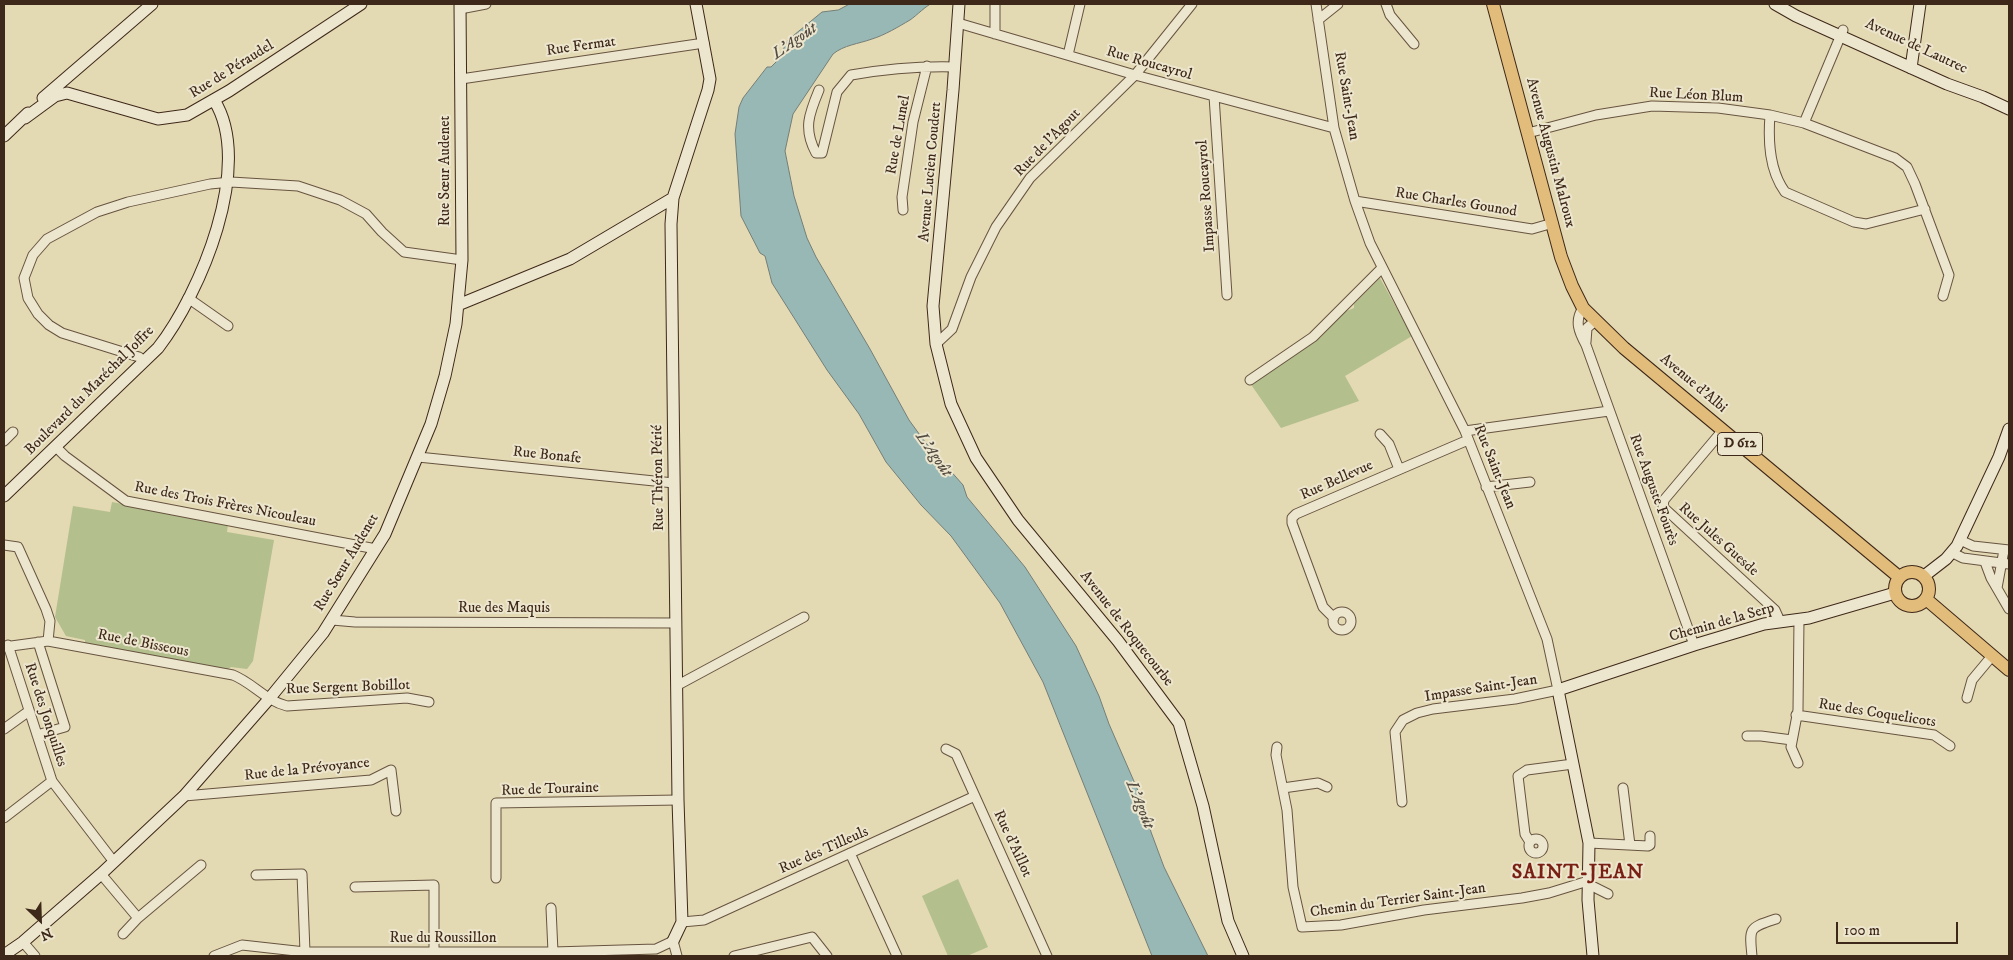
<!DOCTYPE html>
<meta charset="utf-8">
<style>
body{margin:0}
#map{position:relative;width:2013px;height:960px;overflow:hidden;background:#e3d9b3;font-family:"IM FELL DW Pica",serif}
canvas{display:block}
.frame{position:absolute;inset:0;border:5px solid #3e2819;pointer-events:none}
.north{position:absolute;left:15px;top:895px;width:50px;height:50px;-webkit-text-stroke:4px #ede6ce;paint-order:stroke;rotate:156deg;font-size:14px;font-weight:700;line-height:20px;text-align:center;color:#3e2819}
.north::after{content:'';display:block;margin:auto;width:18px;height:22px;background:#3e2819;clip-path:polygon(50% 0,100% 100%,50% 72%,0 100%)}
.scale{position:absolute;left:1836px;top:922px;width:122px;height:22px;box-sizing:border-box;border:2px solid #3e2819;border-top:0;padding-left:6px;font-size:15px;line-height:18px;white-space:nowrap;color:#3e2819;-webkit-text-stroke:4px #ede6ce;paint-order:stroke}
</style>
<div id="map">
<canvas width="2013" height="960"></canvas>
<div class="frame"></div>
<div class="north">N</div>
<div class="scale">100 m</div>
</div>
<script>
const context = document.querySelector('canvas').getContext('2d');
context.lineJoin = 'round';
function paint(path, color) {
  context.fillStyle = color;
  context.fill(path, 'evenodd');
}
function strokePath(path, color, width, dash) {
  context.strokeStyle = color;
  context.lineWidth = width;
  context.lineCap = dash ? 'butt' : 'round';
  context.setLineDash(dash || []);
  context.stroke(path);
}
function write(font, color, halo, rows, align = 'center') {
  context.font = font + ' "IM FELL DW Pica",serif';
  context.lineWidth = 4;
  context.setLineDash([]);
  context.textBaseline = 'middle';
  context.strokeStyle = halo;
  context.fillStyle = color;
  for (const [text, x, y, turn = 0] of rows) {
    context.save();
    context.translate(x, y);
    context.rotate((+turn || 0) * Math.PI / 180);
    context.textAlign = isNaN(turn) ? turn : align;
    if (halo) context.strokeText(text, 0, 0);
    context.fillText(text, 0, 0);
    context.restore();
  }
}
const green = new Path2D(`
 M1380,278L1412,336L1345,376L1359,401L1281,428L1250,383L1315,338H1320L1344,312L1354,308V304Z
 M112,502L228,524L227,532L274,540L253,661L247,669L231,667L225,671L85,645V640L66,636L55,617L73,506L110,512Z
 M958,879L988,947L967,956H948L922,896Z`);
const water = new Path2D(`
 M850,4H931C927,5 916,16 910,20C898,27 885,35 872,39C858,44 844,45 833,54L793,114L785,151L794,196L807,238L816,257L870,349L909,420L925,442L963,485L967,497L1025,567L1076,646L1099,696L1109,724L1143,802L1151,832L1164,867L1208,956H1152L1043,682L1000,603L951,536L921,505L886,462L859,414L827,370L772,283L765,256L760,253L741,216L735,134L739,107L743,98L767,67H771L776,62L788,40L822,12L838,10Z`);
const street = new Path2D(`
 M995,4V34
 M1316,4L1334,128L1355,201L1370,243L1465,431L1547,639L1558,690L1515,699L1433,709L1417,713L1403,720L1395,732L1402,802
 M1386,4L1390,15L1414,44
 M460,9L486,4
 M1318,20L1338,4
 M958,23L1135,75L1334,128
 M1068,55L1080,4
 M461,79L704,43
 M819,90C809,114 803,129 816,153H822L837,92L851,75C886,69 919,66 955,67
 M1214,96L1227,295
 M1770,115C1768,141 1769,170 1785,192L1854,222L1866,224L1925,209
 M1804,123L1843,30
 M1528,133L1596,115L1652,106L1718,108L1770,115L1804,123L1895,158L1907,167L1915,184L1949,275L1943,296
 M1355,201L1532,229L1553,223
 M903,210L902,197L913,122L927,66
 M188,298L228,326
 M1583,308C1574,321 1579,332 1586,345L1694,645
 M1586,342L1587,328L1595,321
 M936,344L952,329L971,277L996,227L1030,178L1135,75L1192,4
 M144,361L139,357L62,333L49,325L38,314L28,298L24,278L33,255L47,239L97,212L128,202L210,184L231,182L298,186L340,200L366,214L382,232L404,252L462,260
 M1250,380L1313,337L1382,268
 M1723,430L1664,500L1663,507L1775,610L1780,621
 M1465,431L1609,411
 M1380,434L1389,444L1399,469
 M4,441L13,432
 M56,447L65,456L126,501L376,549
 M418,457L674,483
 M1486,487L1530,482
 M1960,540L1973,546L2009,550
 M4,545L18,547L46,609L50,621L48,641
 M1953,553L1963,558L2009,564
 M1985,562L1991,578L2009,609
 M1997,588L2004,550
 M1333 621a9 9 0 1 1 18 0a9 9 0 1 1-18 0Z
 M1334,618L1323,607L1292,523V518L1296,514L1468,440
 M332,620L355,622L676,623
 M8,645L52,781L114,862
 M4,647L48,641L233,675C253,683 266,701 287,706L407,698L429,702
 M678,685L804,617
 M1967,698L1972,680L1992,656
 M1796,715L1934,735L1950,746
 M4,729L29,711
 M37,735L65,727L38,642
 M1747,736H1761L1792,740
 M1277,747L1276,755L1287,810L1293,887L1302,927L1341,925L1424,910L1522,898L1549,893L1588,881
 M946,749L956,754L1047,956
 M1798,763L1791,747L1798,710L1799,619
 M1283,788L1318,783L1327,787
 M1623,788L1630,845
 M184,796L371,780L391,770L396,811
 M4,818L52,781
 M1529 846a7 7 0 1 1 14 0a7 7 0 1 1-14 0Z
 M1530,842L1525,834L1518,776L1527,770L1573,764
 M1589,843L1648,846L1650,845V836
 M850,853L897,956
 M101,874L138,918L201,865
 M256,875L302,874L305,952
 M496,878V803L678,800
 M355,887L434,885V953
 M1588,887H1594L1608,894
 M551,908L553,952
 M682,922L704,920L975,796
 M123,934L138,918
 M23,942L35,956
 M214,956L242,945L305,952H553L656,949L673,941L677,956
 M734,956L812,937L827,956
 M1752,956C1749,927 1749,928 1776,919`);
const secondary = new Path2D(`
 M959,4L953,90L933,306L936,344L951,404L976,458L1018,520L1118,641L1179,723L1203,806L1228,921L1243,956
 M1775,4L1796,16L1887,57L1947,84L1983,97L2009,109
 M1911,68L1920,4
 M43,98L152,4
 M25,118L55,96L67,93L158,119L187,115L229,91L361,4
 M4,136L28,113
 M458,305L570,259L673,198
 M4,496L158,348C200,294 255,165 214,100
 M1924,576L1946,559L1957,546L1999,457L2009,429
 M673,941L682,922L678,800L671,224L673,198L708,90L710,79L696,4
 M4,955L23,942L101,874L184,796L269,699L323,633L385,534L431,424L445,376L456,324L462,260L460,4
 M1593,956L1588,900L1589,843L1558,690L1694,645L1764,624L1809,618L1895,593`);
const primary = new Path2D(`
 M1493,4L1561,257L1572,286L1583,308L1624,348L1899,577
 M1895 589a17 17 0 1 1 34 0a17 17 0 1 1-34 0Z
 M1926,599L2009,670`);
const shields = [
 [1740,444,45]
];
const shieldNames = [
 ["D 612",1740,444]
];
const streetNames = [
 ["Rue Fermat",581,47,-8],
 ["Avenue de Lautrec",1916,47,25],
 ["Rue Roucayrol",1149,64,16],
 ["Rue de Péraudel",232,70,-32],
 ["Rue Saint-Jean",1346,96,80],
 ["Rue Léon Blum",1696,96,3],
 ["Rue de Lunel",899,135,-80],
 ["Rue de l'Agout",1048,143,-46],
 ["Avenue Augustin Malroux",1550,153,75],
 ["Rue Sœur Audenet",446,171,-90],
 ["Avenue Lucien Coudert",931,172,-85],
 ["Impasse Roucayrol",1207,196,-94],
 ["Rue Charles Gounod",1456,203,9],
 ["Avenue d'Albi",1693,384,40],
 ["Boulevard du Maréchal Joffre",90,391,-45],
 ["Rue Bonafe",547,456,6],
 ["Rue Saint-Jean",1494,467,68],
 ["Rue Théron Périé",659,478,-91],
 ["Rue Bellevue",1337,481,-24],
 ["Rue Auguste Fourès",1653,490,70],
 ["Rue des Trois Frères Nicouleau",225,505,11],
 ["Rue Jules Guesde",1718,540,42],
 ["Rue Sœur Audenet",347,563,-59],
 ["Rue des Maquis",504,609],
 ["Chemin de la Serp",1722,623,-16],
 ["Avenue de Roquecourbe",1126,629,52],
 ["Rue de Bisseous",143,644,11],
 ["Rue Sergent Bobillot",348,688,-2],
 ["Impasse Saint-Jean",1481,689,-9],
 ["Rue des Coquelicots",1877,714,9],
 ["Rue des Jonquilles",45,715,72],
 ["Rue de la Prévoyance",307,770,-6],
 ["Rue de Touraine",550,790,-2],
 ["Rue d'Aillot",1012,844,65],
 ["Rue des Tilleuls",824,851,-24],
 ["Chemin du Terrier Saint-Jean",1398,901,-8],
 ["Rue du Roussillon",443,939]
];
const waterNames = [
 ["L'Agoût",795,42,-35],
 ["L'Agoût",933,455,55],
 ["L'Agoût",1139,805,68]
];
const districtNames = [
 ["SAINT-JEAN",1578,874]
];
paint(green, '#b3bf8d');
paint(water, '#98b8b6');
strokePath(water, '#747e77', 1);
strokePath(street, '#675440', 11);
strokePath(secondary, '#3e2819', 13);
strokePath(primary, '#3e2819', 14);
strokePath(street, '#ede6ce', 9);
strokePath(secondary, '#ede6ce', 11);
strokePath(primary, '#e2bc7a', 12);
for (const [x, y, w] of shields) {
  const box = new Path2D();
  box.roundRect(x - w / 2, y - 11.5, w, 23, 4);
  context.fillStyle = '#ede6ce';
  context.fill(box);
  strokePath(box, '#3e2819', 1);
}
write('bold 14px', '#3e2819', null, shieldNames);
write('15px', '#3e2819', '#ede6ce', streetNames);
write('italic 16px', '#544c40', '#ede6ce', waterNames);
context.letterSpacing = '1px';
write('bold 20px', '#7a1f14', '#ede6ce', districtNames);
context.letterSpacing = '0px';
</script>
